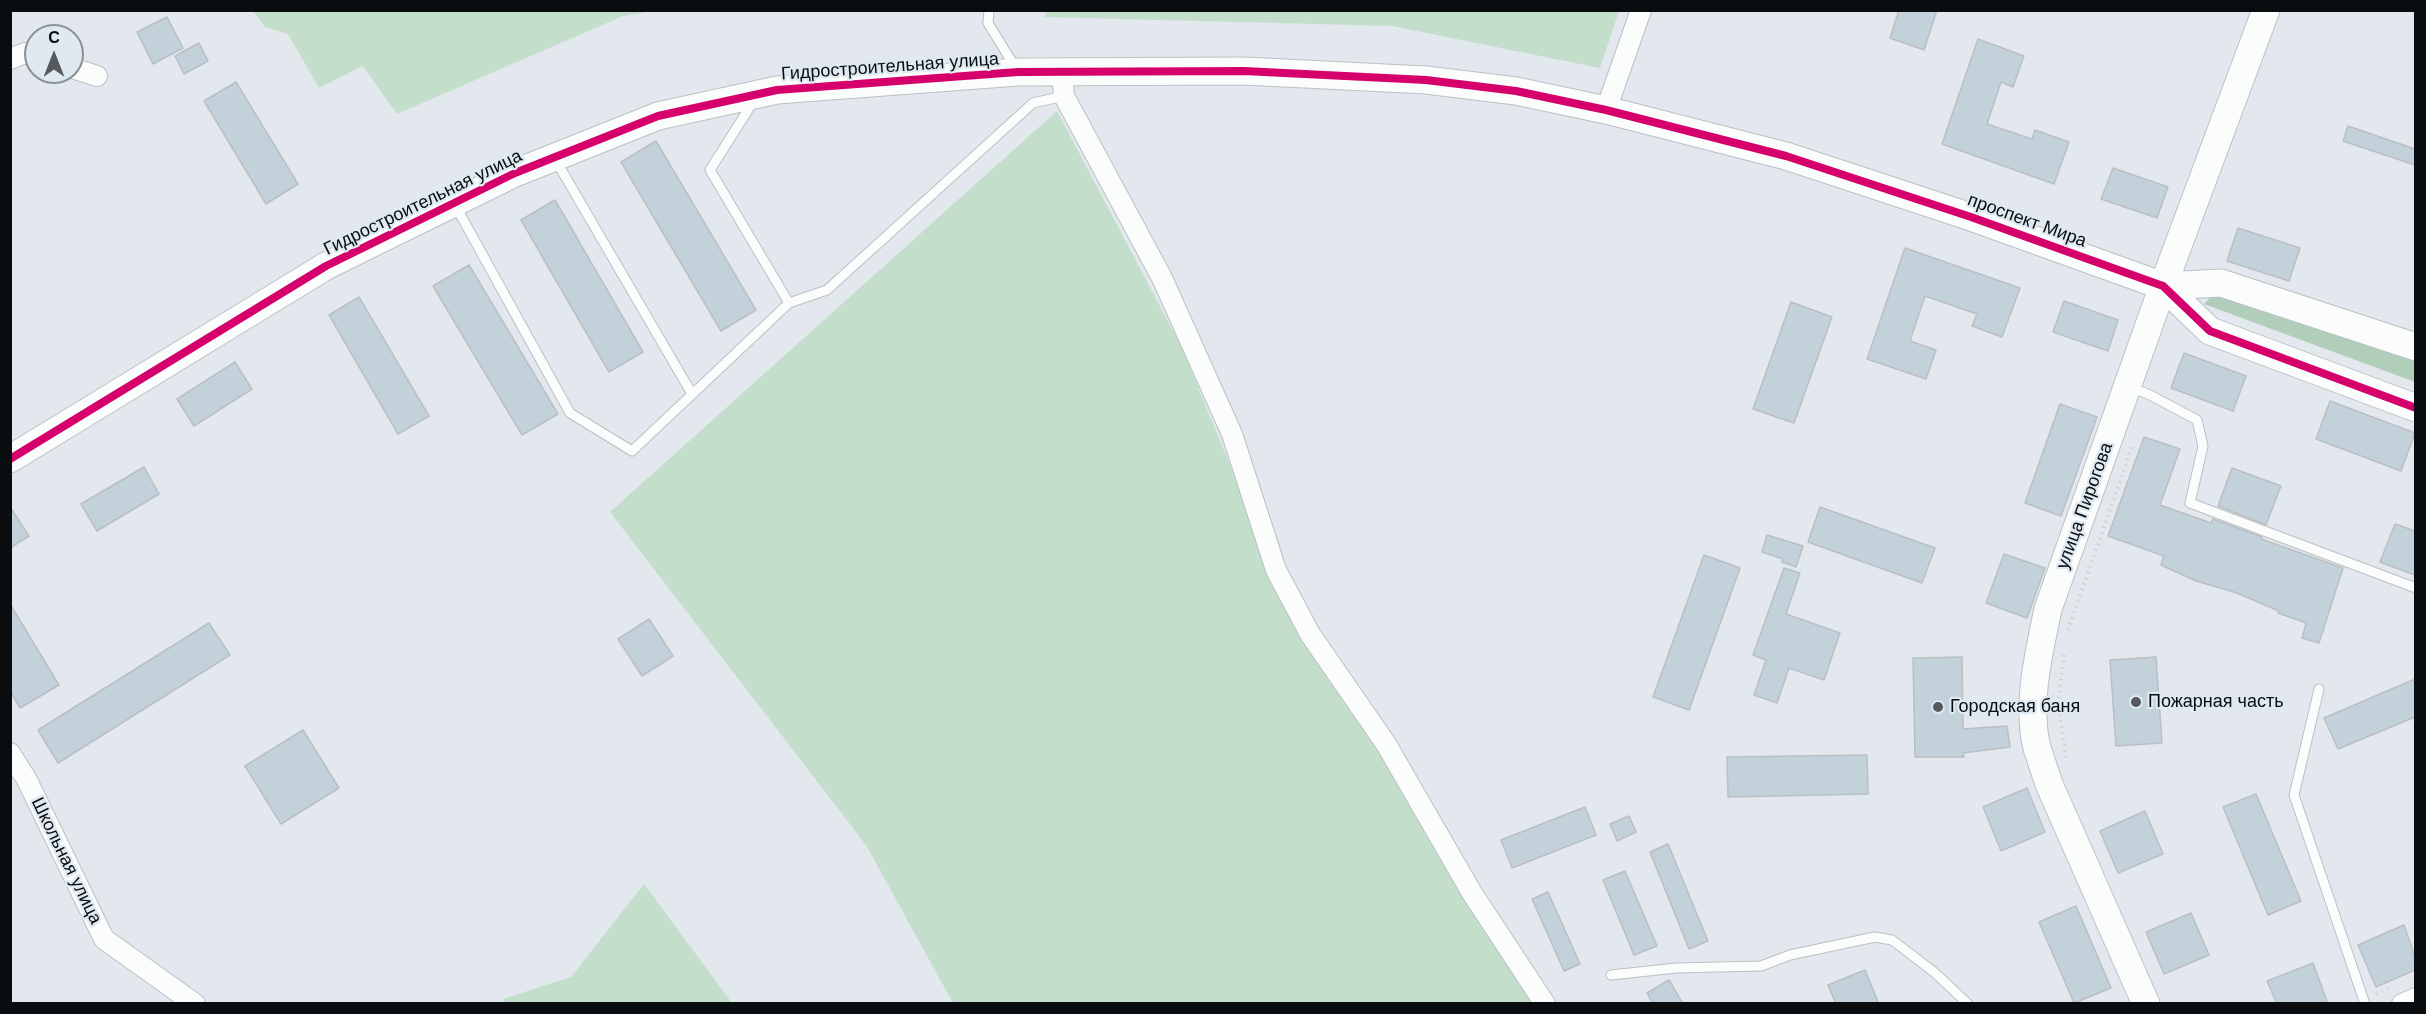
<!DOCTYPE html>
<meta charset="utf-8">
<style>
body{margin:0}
#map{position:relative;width:2426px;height:1014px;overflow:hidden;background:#e2e8ed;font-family:Arial,sans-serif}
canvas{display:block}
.frame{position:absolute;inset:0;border:12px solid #0a0d10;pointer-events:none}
.north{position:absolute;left:24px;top:24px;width:60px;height:60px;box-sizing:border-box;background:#dee9f1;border:2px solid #899197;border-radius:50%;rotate:0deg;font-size:16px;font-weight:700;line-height:24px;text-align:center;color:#0a0d10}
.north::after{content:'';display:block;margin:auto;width:21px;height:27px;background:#565a5d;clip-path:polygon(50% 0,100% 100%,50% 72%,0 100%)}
</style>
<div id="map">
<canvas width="2426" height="1014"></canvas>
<div class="frame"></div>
<div class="north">С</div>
</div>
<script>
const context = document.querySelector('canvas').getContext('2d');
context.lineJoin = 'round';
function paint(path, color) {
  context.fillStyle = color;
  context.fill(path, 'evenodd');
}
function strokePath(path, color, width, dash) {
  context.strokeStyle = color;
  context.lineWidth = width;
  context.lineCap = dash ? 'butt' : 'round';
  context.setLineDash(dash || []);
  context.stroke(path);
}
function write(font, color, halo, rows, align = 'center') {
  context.font = font + ' Arial,sans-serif';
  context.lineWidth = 4.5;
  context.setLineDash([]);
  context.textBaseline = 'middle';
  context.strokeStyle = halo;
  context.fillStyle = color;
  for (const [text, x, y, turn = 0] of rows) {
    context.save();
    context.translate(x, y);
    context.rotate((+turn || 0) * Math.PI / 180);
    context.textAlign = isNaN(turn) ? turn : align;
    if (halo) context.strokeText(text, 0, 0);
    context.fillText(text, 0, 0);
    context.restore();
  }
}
const green = new Path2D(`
 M1047,10H1619V11L1600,68L1392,26L1044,17Z
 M253,11H653L623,16L397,114L363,66L319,88L288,34L265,27Z
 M1057,111L1182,348L1292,616L1538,1003H953L866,845L610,512Z
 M644,884L732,1003H506L503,999L571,977Z`);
const forest = new Path2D(`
 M2218,289L2415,356V382L2204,304Z`);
const building = new Path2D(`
 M1899,10H1937L1924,50L1890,38Z
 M167,17L183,48L153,64L137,32Z
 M1978,39L2024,56L2013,87L2001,82L1987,124L2032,139L2035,130L2069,142L2054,184L1942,144Z
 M199,43L208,61L184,74L175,56Z
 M236,82L298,184L266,204L204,101Z
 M2348,126L2415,149V165L2343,141Z
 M656,141L756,310L721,331L621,162Z
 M2113,168L2168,187L2157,218L2101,199Z
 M555,200L643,352L609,372L521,220Z
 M2238,228L2300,248L2289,281L2227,261Z
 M1905,248L2020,288L2002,337L1972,326L1977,314L1925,296L1910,341L1936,350L1926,379L1867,359Z
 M469,265L558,414L522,435L433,286Z
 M359,297L429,416L398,434L329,315Z
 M2064,301L2118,320L2108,351L2053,332Z
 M1791,302L1832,317L1794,423L1753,409Z
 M2184,353L2246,376L2233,411L2171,388Z
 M235,362L252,389L194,426L177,399Z
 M2330,401L2415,433L2401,471L2316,439Z
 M2060,404L2097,417L2061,516L2025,503Z
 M2144,437L2180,449L2160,505L2211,523L2213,519L2262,537L2261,539L2343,568L2319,643L2302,638L2306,623L2278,613L2279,611L2237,593L2196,581L2161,565L2164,556L2108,536Z
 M144,467L159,494L97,531L81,504Z
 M2232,468L2281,486L2266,525L2218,506Z
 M10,507L29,536L10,548Z
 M1820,507L1935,548L1922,583L1808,542Z
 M2395,524L2415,531V575L2380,562Z
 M1767,535L1803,546L1796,567L1782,562L1783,559L1762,552Z
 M2004,554L2045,568L2027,618L1986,603Z
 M1704,555L1740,568L1689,710L1653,697Z
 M1784,568L1800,573L1786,614L1840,633L1824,680L1789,668L1777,703L1754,695L1766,660L1753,655Z
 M10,604L59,685L20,708L10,691Z
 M649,619L673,656L642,676L618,639Z
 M209,623L230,655L58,763L38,730Z
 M1962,657L1963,729L2007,726L2010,747L1963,753L1964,757H1915L1913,658Z
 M2156,657L2162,743L2116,746L2110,660Z
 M2415,679V717L2338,749L2324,718Z
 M303,730L339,788L281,824L245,766Z
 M1867,755L1868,794L1728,797L1727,757Z
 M2027,788L2045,832L2001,851L1983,807Z
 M2256,794L2301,901L2268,915L2223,807Z
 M1585,807L1596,835L1512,868L1501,840Z
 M2145,811L2163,854L2118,873L2100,831Z
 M1629,816L1636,832L1617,841L1610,824Z
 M1668,844L1708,941L1689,949L1650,852Z
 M1625,871L1657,946L1634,955L1603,880Z
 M1548,892L1580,964L1564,971L1532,899Z
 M2076,906L2111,988L2074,1003L2039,922Z
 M2191,913L2209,955L2164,974L2146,932Z
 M2404,925L2415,957V970L2376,987L2358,945Z
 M2313,963L2328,1004H2277L2267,981Z
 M1865,970L1879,1004H1836L1828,985Z
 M1669,980L1683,1004H1653L1647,993Z`);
const path = new Path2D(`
 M2068,630L2133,444
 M2064,655L2058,705L2067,760
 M2376,994L2391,987`);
const lane = new Path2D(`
 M989,10L988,23L1015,67
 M753,102L710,170L789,303
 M555,159L692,394
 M455,205L570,413L632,451L789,303L827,290L1033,103L1064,96
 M2130,387L2150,395L2197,420L2203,446L2190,503L2416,588
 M2319,689L2294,795L2365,1004
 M1611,975L1676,968L1761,966L1790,955L1875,937L1892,940L1934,972L1968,1004`);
const street = new Path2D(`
 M10,59L25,53L36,57
 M72,68L97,76
 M1062,71L1064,96L1162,278L1232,434L1276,570L1310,634L1386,744L1472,893L1545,1004
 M1606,110L1641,10
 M10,753L27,780L104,939L195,1004
 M2402,1004L2416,998`);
const secondary = new Path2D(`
 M2163,286L2221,283L2416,347
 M10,459L326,266L515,173L658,116L777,90L1018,72L1244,71L1426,80L1516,91L1606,110L1786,156L1971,217L2163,286L2210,331L2416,408
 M2146,1004L2049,784C2045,772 2041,760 2037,748C2026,704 2039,653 2048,609L2163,286L2266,10`);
const cycleway = new Path2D(`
 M10,459L326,266L515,173L658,116L777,90L1018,72L1244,71L1426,80L1516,91L1606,110L1786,156L1971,217L2163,286L2210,331L2416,408`);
const markers = [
 [2136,702,6,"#565a5d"],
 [1938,707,6,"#565a5d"]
];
const streetNames = [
 ["Гидростроительная улица",890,67,-4],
 ["Гидростроительная улица",423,203,-26],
 ["проспект Мира",2027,221,20],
 ["улица Пирогова",2085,506,-70],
 ["Школьная улица",66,861,64]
];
const poiNames = [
 ["Пожарная часть",2148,702],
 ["Городская баня",1950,707]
];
paint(green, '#c3decb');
paint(forest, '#b1ceba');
paint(building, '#c3d1da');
strokePath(building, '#babfc3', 1.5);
strokePath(lane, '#bcc0c4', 11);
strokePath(street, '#bcc0c4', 22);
strokePath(secondary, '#bcc0c4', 29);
strokePath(path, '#d0d2d3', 4, [1.5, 4.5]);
strokePath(lane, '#fbfcfc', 9);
strokePath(street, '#fbfcfc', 20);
strokePath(secondary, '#fbfcfc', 27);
strokePath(cycleway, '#d6006c', 8);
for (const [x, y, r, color] of markers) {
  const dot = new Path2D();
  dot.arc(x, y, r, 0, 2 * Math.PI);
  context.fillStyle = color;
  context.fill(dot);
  strokePath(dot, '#dee9f1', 2);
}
write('18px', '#0a0d10', '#dee9f1', streetNames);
write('18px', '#0a0d10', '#dee9f1', poiNames, 'left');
</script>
